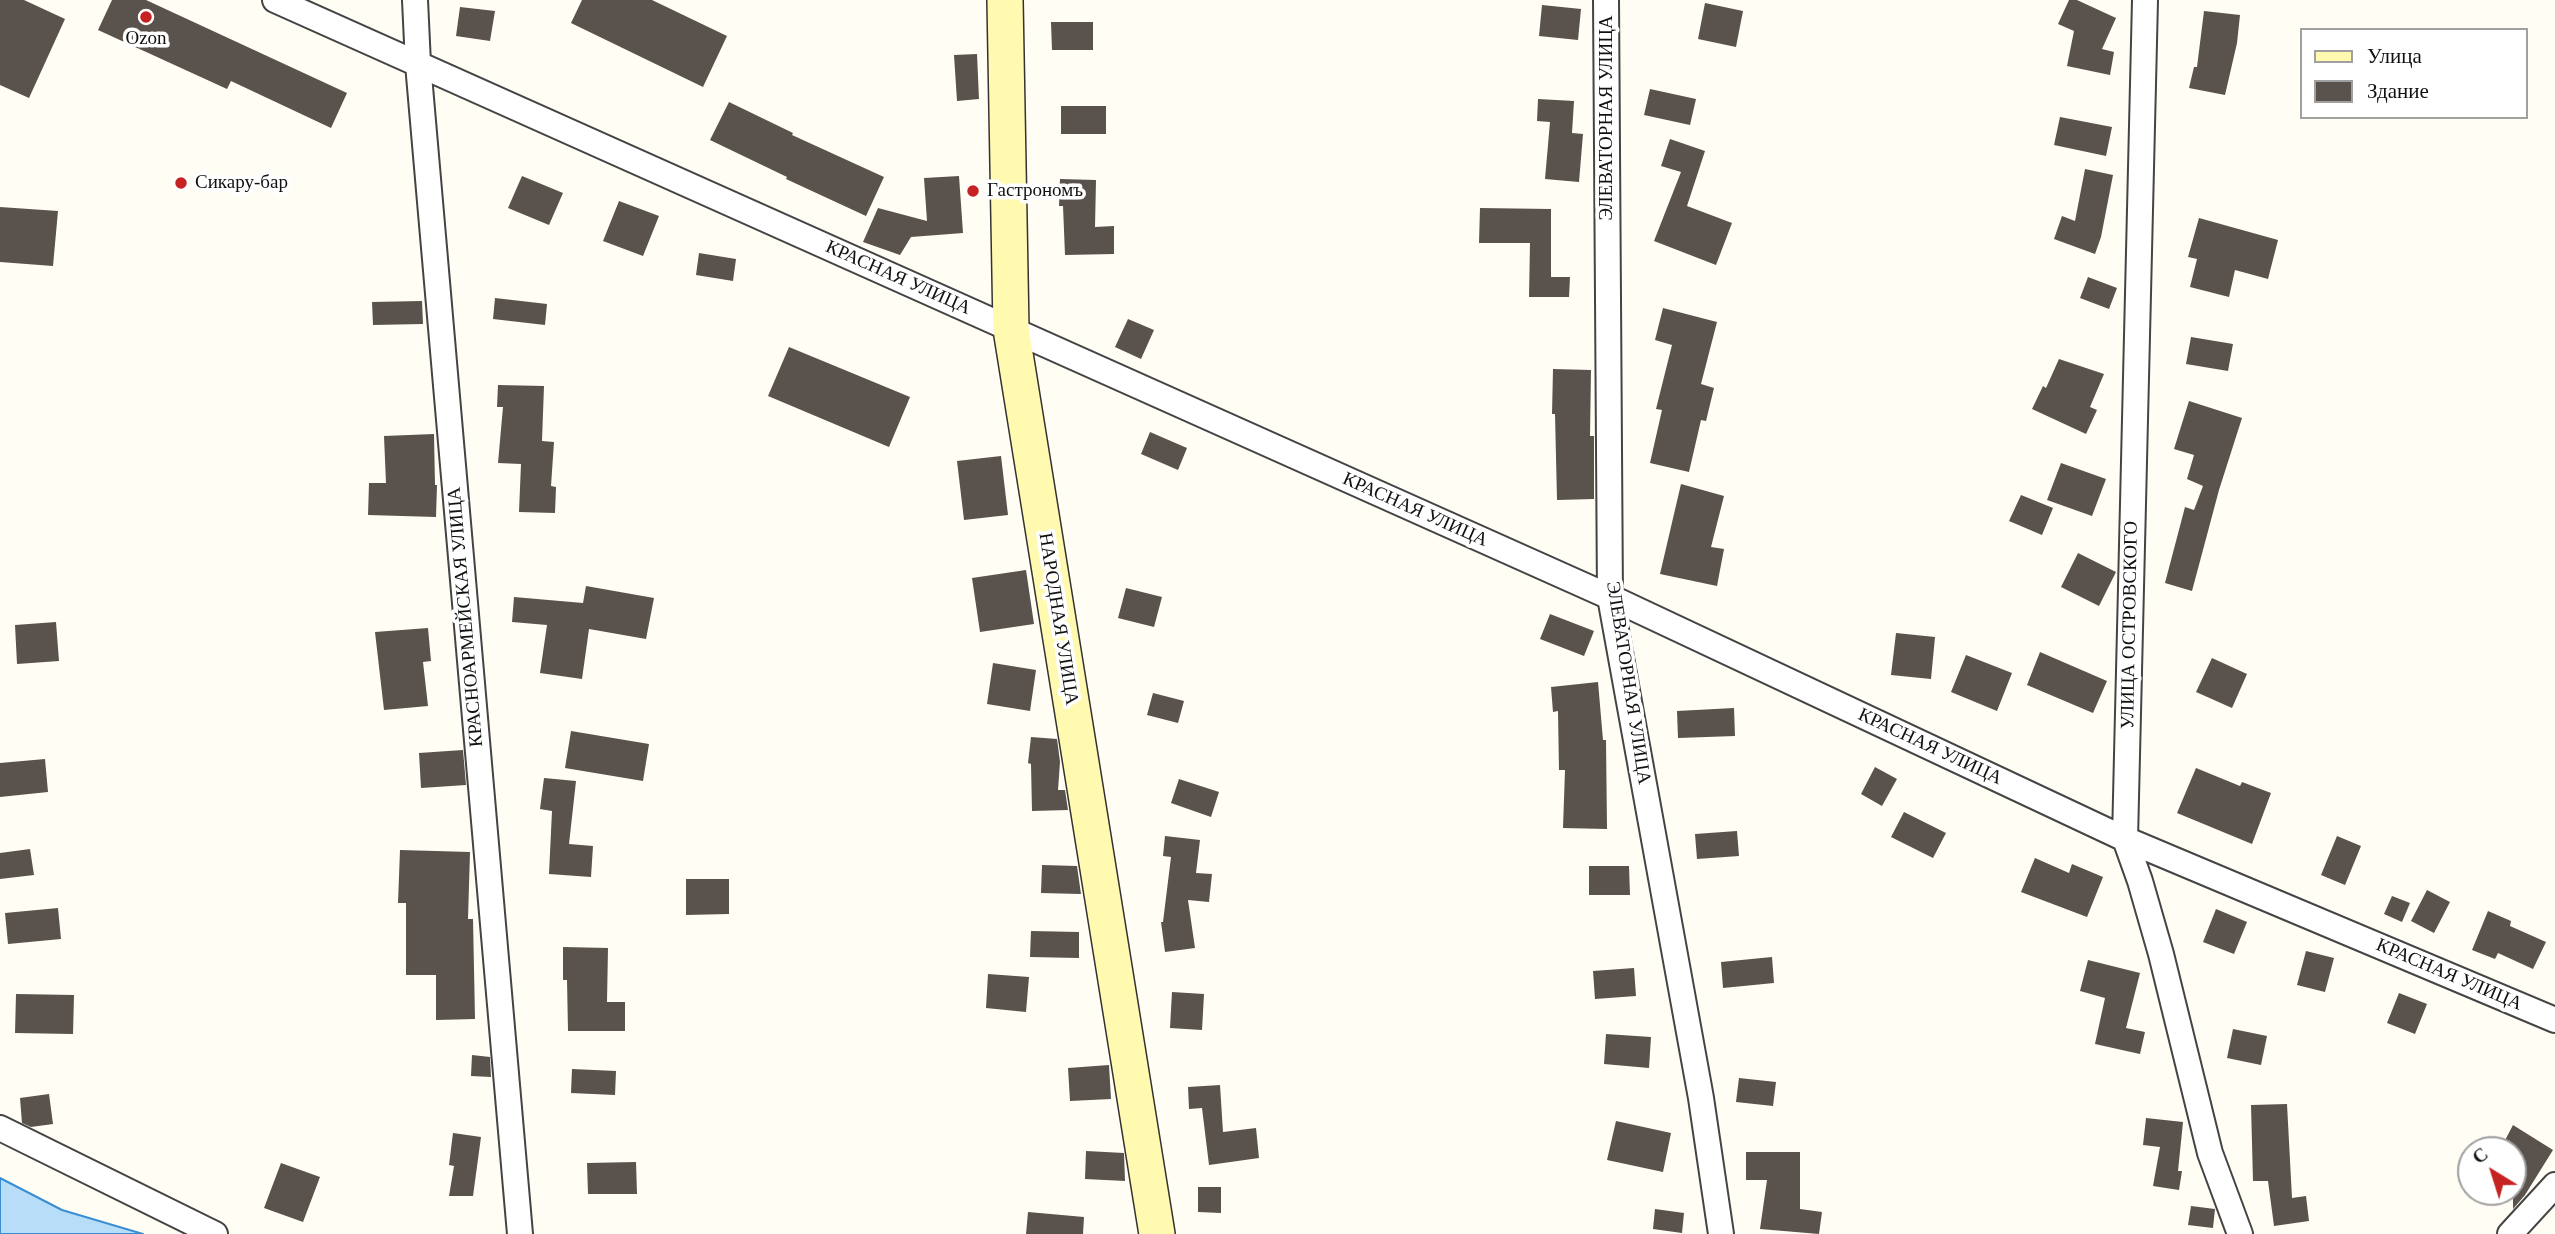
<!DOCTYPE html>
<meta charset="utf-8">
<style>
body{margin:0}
#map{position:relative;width:2555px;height:1234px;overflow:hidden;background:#fffdf4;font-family:Georgia,serif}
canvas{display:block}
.legend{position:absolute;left:2300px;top:28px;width:228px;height:91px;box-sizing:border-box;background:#fff;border:2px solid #a0a0a0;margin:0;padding:9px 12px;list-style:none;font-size:21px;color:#111}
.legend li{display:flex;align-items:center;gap:14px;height:35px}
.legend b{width:35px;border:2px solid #a0a0a0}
.north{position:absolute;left:2457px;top:1136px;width:70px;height:70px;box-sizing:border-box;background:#fff;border:2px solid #a0a0a0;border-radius:50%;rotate:322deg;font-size:19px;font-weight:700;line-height:28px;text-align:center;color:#111}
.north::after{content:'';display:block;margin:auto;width:24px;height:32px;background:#c72222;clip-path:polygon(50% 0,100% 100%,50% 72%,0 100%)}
</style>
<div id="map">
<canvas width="2555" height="1234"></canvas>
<ul class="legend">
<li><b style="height:9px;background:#fffaaf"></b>Улица</li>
<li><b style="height:19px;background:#5a524c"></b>Здание</li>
</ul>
<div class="north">С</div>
</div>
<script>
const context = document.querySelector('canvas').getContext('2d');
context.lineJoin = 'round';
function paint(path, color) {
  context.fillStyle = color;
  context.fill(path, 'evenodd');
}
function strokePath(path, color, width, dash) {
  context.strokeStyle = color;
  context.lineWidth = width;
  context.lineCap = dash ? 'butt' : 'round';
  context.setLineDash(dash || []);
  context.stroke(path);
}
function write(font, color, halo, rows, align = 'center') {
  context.font = font + ' Georgia,serif';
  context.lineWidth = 7;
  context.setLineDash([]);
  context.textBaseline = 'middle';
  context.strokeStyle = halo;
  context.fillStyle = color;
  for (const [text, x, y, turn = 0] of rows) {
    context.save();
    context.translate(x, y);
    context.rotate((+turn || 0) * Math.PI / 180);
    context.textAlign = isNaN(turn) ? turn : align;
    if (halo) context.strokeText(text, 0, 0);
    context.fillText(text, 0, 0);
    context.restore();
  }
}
const water = new Path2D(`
 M0,1178L62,1210L143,1234H0Z`);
const building = new Path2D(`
 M0,0H24L65,19L29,98L0,85Z
 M112,0H146L347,93L331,128L231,81L227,89L98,30Z
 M582,0H652L727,36L703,87L571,23Z
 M2069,0H2077L2116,18L2102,49L2114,52L2110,75L2067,66L2074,31L2058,24Z
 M1705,3L1743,11L1736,47L1698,39Z
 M1542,5L1581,9L1578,40L1539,36Z
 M460,7L495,11L490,41L456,36Z
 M2204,11L2240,15L2237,43L2225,95L2189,88L2194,67H2197Z
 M1051,22H1093V50H1052Z
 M977,54L979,99L957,101L954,55Z
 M1650,89L1696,99L1690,125L1644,115Z
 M1538,99L1574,101L1572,133L1583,134L1579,182L1545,179L1550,122L1537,121Z
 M729,102L793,133L792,135L884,177L866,216L786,179L787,177L710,140Z
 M1061,106H1106V134H1061Z
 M2060,117L2112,127L2106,156L2054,145Z
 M1670,139L1705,151L1687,206L1732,223L1716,265L1654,241L1681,172L1661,166Z
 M2085,169L2113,175L2101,237L2095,254L2054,239L2062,216L2075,221Z
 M522,176L563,193L549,225L508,208Z
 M959,176L963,233L911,237L900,255L863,242L878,208L927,221L924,178Z
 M1060,179L1096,180L1095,227L1114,226V254L1065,255L1063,206H1059Z
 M619,201L659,216L643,256L603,241Z
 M0,207L58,211L53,266L0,262Z
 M1480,208L1551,209V277H1570L1569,297H1529L1530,243H1479Z
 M2199,218L2278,240L2268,279L2235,270L2229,297L2190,287L2197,259L2188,257Z
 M699,253L736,259L733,281L696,275Z
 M2088,277L2117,288L2109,309L2080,298Z
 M495,298L547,304L545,325L493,319Z
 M422,301L423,324L373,325L372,302Z
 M1663,308L1717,322L1701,384L1714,388L1706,421L1701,420L1689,472L1650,463L1662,410L1656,409L1672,345L1655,340Z
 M1128,319L1154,330L1141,359L1115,347Z
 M2191,337L2233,344L2228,371L2186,364Z
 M789,347L910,397L889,447L768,396Z
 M2059,359L2104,374L2090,407L2097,410L2086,434L2032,409L2043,386L2046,388Z
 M1553,369L1591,370L1590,436H1594V499L1557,500L1555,414H1552Z
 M498,385L544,386L542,441L554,442L551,486L556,487L555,513L519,512L521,464L498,463L503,407H497Z
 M2189,401L2242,418L2219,490L2192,591L2165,583L2185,507L2194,510L2203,486L2187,479L2194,455L2174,449Z
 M1150,432L1187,448L1178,470L1141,454Z
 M434,434L435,485H437L436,517L368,515L369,483H386L384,436Z
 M1001,456L1008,515L964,520L957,461Z
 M2061,463L2106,479L2092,516L2047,500Z
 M1681,484L1724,496L1711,547L1724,549L1717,586L1660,574Z
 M2021,495L2053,508L2042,535L2009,521Z
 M2078,553L2116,572L2099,606L2061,587Z
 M1026,570L1034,624L980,632L972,578Z
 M586,586L654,598L646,639L589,629L582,679L540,673L547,625L512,622L514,597L583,603Z
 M1126,588L1162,597L1154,627L1118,618Z
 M1550,614L1594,631L1584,656L1540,639Z
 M56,622L59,661L17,664L15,625Z
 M428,628L431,661L423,662L428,706L384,710L375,632Z
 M1896,633L1935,637L1931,679L1891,675Z
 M2040,652L2107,681L2093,713L2027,685Z
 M1966,655L2012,673L1997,711L1951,692Z
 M2212,658L2247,674L2232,708L2196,692Z
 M993,663L1036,670L1030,711L987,704Z
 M1598,682L1603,740H1606L1607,829L1563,828L1565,770H1559L1558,711L1553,712L1551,687Z
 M1153,693L1184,701L1178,723L1147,715Z
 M1734,708L1735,736L1678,738L1677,711Z
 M571,731L649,744L643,781L565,768Z
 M1031,737L1057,739L1060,762L1058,790H1065L1068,810L1032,811L1031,764L1028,763Z
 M463,750L466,785L421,788L419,753Z
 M45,759L48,792L0,797V763Z
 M1875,767L1897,779L1882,806L1861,794Z
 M2196,768L2240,786L2242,782L2271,793L2252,844L2177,813Z
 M544,778L576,781L569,844L593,846L591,877L549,874L552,811L540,809Z
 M1179,779L1219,792L1211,817L1171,803Z
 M1904,812L1946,833L1933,858L1891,837Z
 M1737,831L1739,856L1697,859L1695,834Z
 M1165,836L1200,840L1196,873L1212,874L1209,902L1188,900L1195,948L1165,952L1161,922H1163L1171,857L1163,856Z
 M2337,836L2361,846L2345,885L2321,875Z
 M30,849L34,875L0,879V853Z
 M400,850L470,852L468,919H473L475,1019L436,1020V975H406V903H398Z
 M2035,858L2069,873L2072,864L2103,877L2087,917L2021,892Z
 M1042,865L1077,866L1081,894L1041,893Z
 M1589,866H1629L1630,895H1589Z
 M686,879H729V914L686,915Z
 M2427,890L2450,902L2434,933L2411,921Z
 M2392,896L2410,903L2402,922L2384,914Z
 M58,908L61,939L8,944L5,913Z
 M2216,909L2247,922L2234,954L2203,942Z
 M2488,911L2511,921L2510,926L2546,942L2533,969L2498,953L2495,959L2472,950Z
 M1031,931L1079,932V958L1030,957Z
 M563,947L608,948L607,1002H625V1031H568L567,980H563Z
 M2306,951L2334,958L2325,992L2297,985Z
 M1772,957L1774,983L1723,988L1721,962Z
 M2088,960L2140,973L2126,1028L2145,1032L2140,1054L2095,1044L2105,998L2080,991Z
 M1634,968L1636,996L1595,999L1593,971Z
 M988,974L1029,977L1026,1012L986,1008Z
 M1172,992L1204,994L1202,1030L1170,1028Z
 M2399,993L2427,1004L2415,1034L2387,1023Z
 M16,994L74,995L73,1034L15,1033Z
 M2233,1029L2267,1036L2261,1065L2227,1058Z
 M1606,1034L1651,1037L1649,1068L1604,1064Z
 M472,1055L490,1057L491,1077L471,1076Z
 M1109,1065L1111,1099L1070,1101L1068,1068Z
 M572,1069L616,1071L615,1095L571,1093Z
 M1739,1078L1776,1082L1773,1106L1736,1102Z
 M1220,1085L1223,1132L1256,1128L1259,1158L1209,1165L1202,1108L1189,1109L1188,1087Z
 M49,1094L53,1124L31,1127L22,1123L20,1098Z
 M2287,1104L2292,1198L2306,1196L2309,1221L2274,1226L2268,1181H2253L2251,1105Z
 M2146,1118L2183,1122L2178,1171H2182L2179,1190L2153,1186L2160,1147L2143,1145Z
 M1616,1121L1671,1133L1663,1172L1607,1160Z
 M2513,1125L2553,1150L2525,1195L2513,1209V1150H2500Z
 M453,1133L481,1137L473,1196H449L454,1166L449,1165Z
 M1086,1151L1124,1153L1125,1181L1085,1179Z
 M1746,1152H1800V1209L1822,1212L1819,1234L1760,1229L1767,1180H1746Z
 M636,1162L637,1194H588L587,1163Z
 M281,1163L320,1177L303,1222L264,1208Z
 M1198,1187H1221V1213L1198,1212Z
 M2191,1206L2215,1209L2213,1228L2188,1225Z
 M1655,1209L1684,1213L1682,1233L1653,1229Z
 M1028,1212L1084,1217L1083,1234H1026Z`);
const street = new Path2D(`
 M275,0L1610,597L2125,839L2555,1020
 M415,0L418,64L520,1234
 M1606,0L1610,597L1701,1098L1721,1234
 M2145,0L2125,839L2140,881L2161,954L2210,1153L2240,1234
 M0,1128L215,1234
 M2510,1234L2555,1185`);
const secondary = new Path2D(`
 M1005,0L1011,329L1157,1234`);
const markers = [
 [146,17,7,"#c72222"],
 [181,183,7,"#c72222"],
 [973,191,7,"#c72222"]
];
const poiNames = [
 ["Ozon",146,39,"center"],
 ["Сикару-бар",195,183],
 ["Гастрономъ",987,191]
];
const streetNames = [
 ["ЭЛЕВАТОРНАЯ УЛИЦА",1607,118,-90],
 ["КРАСНАЯ УЛИЦА",898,278,24],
 ["КРАСНАЯ УЛИЦА",1415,510,24],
 ["КРАСНОАРМЕЙСКАЯ УЛИЦА",466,617,-95],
 ["НАРОДНАЯ УЛИЦА",1058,619,81],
 ["УЛИЦА ОСТРОВСКОГО",2130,625,-89],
 ["ЭЛЕВАТОРНАЯ УЛИЦА",1628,683,81],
 ["КРАСНАЯ УЛИЦА",1930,747,25],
 ["КРАСНАЯ УЛИЦА",2449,975,23]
];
paint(water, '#b7ddf8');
strokePath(water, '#3b8ed2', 2);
paint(building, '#5a524c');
strokePath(street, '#444', 28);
strokePath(secondary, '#333', 38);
strokePath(street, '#fff', 24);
strokePath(secondary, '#fffaaf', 35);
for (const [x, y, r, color] of markers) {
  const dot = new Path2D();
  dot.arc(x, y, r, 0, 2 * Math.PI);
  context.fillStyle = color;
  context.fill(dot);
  strokePath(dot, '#fff', 2.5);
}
write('19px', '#111', '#fff', poiNames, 'left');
write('19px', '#111', '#fff', streetNames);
</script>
